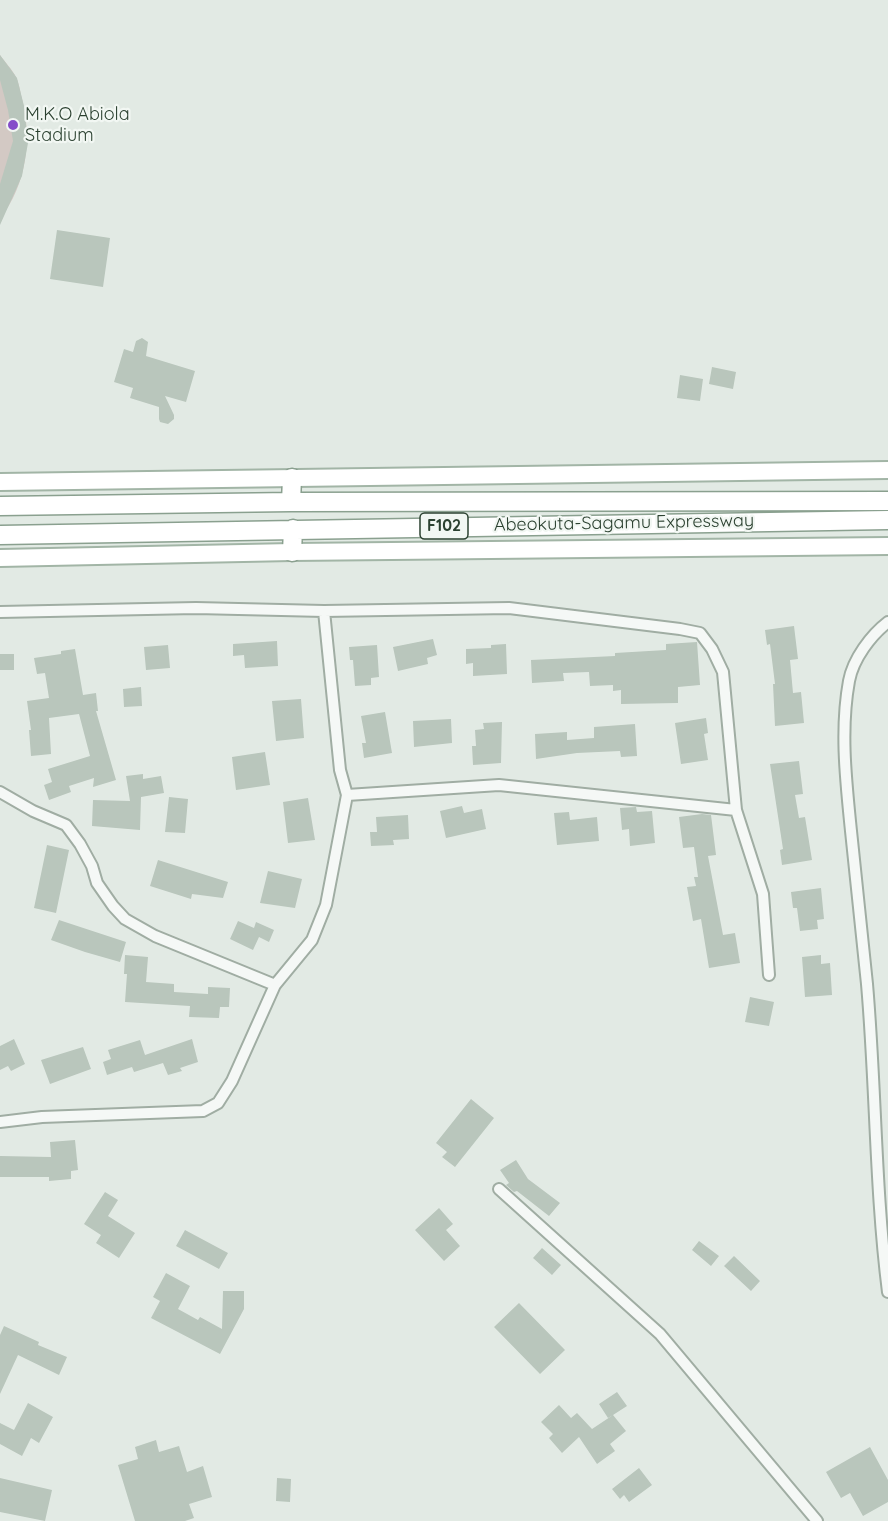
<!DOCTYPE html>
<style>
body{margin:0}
canvas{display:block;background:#e2eae4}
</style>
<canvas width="888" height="1521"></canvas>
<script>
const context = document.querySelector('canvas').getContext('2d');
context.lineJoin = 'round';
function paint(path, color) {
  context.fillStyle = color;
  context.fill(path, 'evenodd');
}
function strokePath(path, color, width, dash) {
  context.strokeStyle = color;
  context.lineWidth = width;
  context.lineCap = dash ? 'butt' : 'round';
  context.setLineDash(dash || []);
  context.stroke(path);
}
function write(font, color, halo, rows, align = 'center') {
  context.font = font + ' Quicksand,sans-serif';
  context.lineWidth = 4.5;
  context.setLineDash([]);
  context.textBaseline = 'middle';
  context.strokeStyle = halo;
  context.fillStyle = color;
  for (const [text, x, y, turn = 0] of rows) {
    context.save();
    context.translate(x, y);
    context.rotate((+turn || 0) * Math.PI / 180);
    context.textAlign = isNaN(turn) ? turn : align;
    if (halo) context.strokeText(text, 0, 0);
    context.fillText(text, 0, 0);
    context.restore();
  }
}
const green = new Path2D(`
 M0,55C5,62 12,69 16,77C19,83 20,90 21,95C33,137 27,184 0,219Z`);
const building = new Path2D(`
 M0,55L17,78L24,106L28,143L22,176L0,225V184L13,141L8,110L0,80Z
 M57,230L110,238L103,287L50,279Z
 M142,338L148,342L146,356L195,371L186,402L165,396L174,415V419L168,424L160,422L159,419V407L130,398L133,388L114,382L124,349L133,352L136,341Z
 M712,367L736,372L733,389L709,384Z
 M680,375L703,379L700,401L677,398Z
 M794,626L798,659L790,660L793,693L801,692L804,723L775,726L773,684H775L770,644L767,645L765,630Z
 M433,639L437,655L427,658L428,664L398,671L393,647Z
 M277,641L278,666L245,668L244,655L233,656V644Z
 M697,642L700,685L678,687V703L621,704V690L613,691V685L590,686L589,672L563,673L564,681L532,683L531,660L615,656V653L666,650V644Z
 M506,644L507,674L473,676V663L466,664V649L491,648V645Z
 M168,645L170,668L146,670L144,647Z
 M377,645L379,677L371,678V685L355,686L353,660H350L349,647Z
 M75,649L83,695L96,693L98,711H96L116,780L93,787L94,778L69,786L71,792L49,800L44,785L52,782L48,769L90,756L79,714L49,718L51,754L31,756L29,730H31L27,701L49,698L45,673L37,674L34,658L61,654V651Z
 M0,654H14V670H0Z
 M141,687L142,706L124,707L123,689Z
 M301,699L304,738L276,741L272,701Z
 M385,712L392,753L364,758L362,743H366L361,716Z
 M706,718L708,733L704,734L708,760L681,764L675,723Z
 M451,719L452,743L414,747L413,721Z
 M502,722L501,763L473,765L472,746H476L475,730L484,729L483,723Z
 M635,724L637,756L621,757L620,751L577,753L536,759L535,734L567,732V740L594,738V727Z
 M265,752L270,785L236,790L232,757Z
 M799,761L803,794L795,795L799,818L805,817L812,860L782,865L780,850L783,849L770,764Z
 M143,774V779L161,776L164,793L141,797L140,830L92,826L93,800L130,801L126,776Z
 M169,797L188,799L185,833L165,832Z
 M308,798L315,840L288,843L283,802Z
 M462,806L464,813L482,809L486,829L446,838L440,811Z
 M636,807L637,812L652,811L655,843L630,846L629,829L622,830L620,808Z
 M569,812L570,820L597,817L599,841L557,845L554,813Z
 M702,814L711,815L716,855L708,856L723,935L735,933L740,963L709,968L701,919L693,921L687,887L696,886L694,877H698L694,847L683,848L679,817Z
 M408,815L409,839L393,840L394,845L371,846L370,832H377L376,817Z
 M47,845L69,850L56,913L34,908Z
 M158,860L228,882L223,898L192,894L191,899L150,886Z
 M268,871L302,879L295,908L260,903Z
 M821,888L824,919L817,920L818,929L800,931L797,908H793L791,892Z
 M59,920L126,942L120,962L85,952L51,940Z
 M238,921L254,928L256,922L274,930L269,942L259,937L253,950L230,939Z
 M125,955L148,957L146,982L174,984V992L208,994V987L230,988L229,1007H220L219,1018L189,1017L190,1006L125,1002L127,974H124Z
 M821,955V964L830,963L832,995L805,997L802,957Z
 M750,997L774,1002L769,1026L745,1022Z
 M14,1039L25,1064L11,1071L8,1066L0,1070V1046Z
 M192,1039L198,1062L180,1068L182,1071L168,1075L163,1063L134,1072L132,1067L107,1075L103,1062L111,1059L108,1050L140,1040L145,1055Z
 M83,1047L91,1069L50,1084L41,1060Z
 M471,1099L494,1118L455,1167L442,1157L447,1152L436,1143Z
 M75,1140L78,1170L71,1171V1179L49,1181V1177H0V1156L51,1157L50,1142Z
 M516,1160L528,1179L560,1203L549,1216L517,1191L514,1192L506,1185L509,1183L500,1170Z
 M105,1192L118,1200L108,1216L135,1233L119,1258L96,1243L101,1235L84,1224Z
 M439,1208L453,1224L446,1230L460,1246L444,1261L415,1230Z
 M185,1230L228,1253L219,1269L176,1246Z
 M699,1241L719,1256L711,1266L692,1250Z
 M542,1248L561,1265L552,1275L533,1258Z
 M734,1256L760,1281L751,1291L724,1266Z
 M166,1273L190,1286L178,1309L198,1320L200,1317L222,1329L223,1291H244V1309L220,1354L151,1318L160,1301L153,1297Z
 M519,1303L565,1350L540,1374L494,1327Z
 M4,1326L39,1342L38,1345L67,1357L59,1375L18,1355L0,1394V1335Z
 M617,1392L627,1406L613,1415L626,1431L610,1444L615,1451L597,1464L579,1437L562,1453L549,1438L553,1434L541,1422L559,1405L571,1418L577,1413L592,1429L613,1415L608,1418L599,1404Z
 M28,1403L53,1417L39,1443L31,1438L22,1456L0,1444V1423L14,1430Z
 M156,1440L159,1452L179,1446L187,1472L203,1466L212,1497L189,1504L194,1518L185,1521H135L118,1465L138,1459L135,1447Z
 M870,1447L888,1480V1502L863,1516L850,1493L841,1498L826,1472Z
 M639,1468L652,1485L629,1502L624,1495L620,1499L612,1489Z
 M0,1478L52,1490L45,1521L0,1512Z
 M277,1478L291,1479L290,1502L276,1501Z`);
const minor = new Path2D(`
 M0,612L196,608L324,611L509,608L680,629L700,633L712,649L723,672L736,810L763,894L769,975
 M888,622C871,635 853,659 849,681C840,730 846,781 851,831C856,882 862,933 867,984C876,1087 875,1190 888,1292
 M0,792L33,811L66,825L80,844L92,866L97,883L113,906L125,919L155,936L275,985
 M347,795L499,785L736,810
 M0,1122L42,1117L203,1111L218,1103L232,1081L275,985L312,940L326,905L347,795L340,770L324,611
 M499,1189L660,1334L817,1521`);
const primary = new Path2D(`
 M0,482L888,470
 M0,558L292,552L888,546`);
const trunk = new Path2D(`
 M291,502L292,478
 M0,506L291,502L888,501
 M0,535L888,520
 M292,552L293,529`);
const markers = [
 [13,125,6,"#854dc9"]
];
const shields = [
 [444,526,48]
];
const shieldNames = [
 ["F102",444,526]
];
const poiNames = [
 ["M.K.O Abiola",25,115],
 ["Stadium",25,136]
];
const streetNames = [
 ["Abeokuta-Sagamu Expressway",624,523,-1]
];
paint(green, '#d3c9c4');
paint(building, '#b9c6bc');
strokePath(minor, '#a0ada3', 14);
strokePath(primary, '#a2b5a6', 20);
strokePath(trunk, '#8aa08f', 21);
strokePath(minor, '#f5f8f6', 10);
strokePath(primary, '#fff', 16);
strokePath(trunk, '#fff', 18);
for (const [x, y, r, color] of markers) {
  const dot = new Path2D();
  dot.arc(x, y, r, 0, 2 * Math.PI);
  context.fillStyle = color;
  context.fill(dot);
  strokePath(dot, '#f2f7f3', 2);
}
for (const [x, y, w] of shields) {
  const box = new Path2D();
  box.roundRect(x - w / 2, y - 13, w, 26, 4.5);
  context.fillStyle = '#f2f7f3';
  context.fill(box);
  strokePath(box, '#2b4130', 1.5);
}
write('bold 16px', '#2b4130', null, shieldNames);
write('18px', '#2b4130', '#f2f7f3', poiNames, 'left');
write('18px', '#2b4130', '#f2f7f3', streetNames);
</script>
